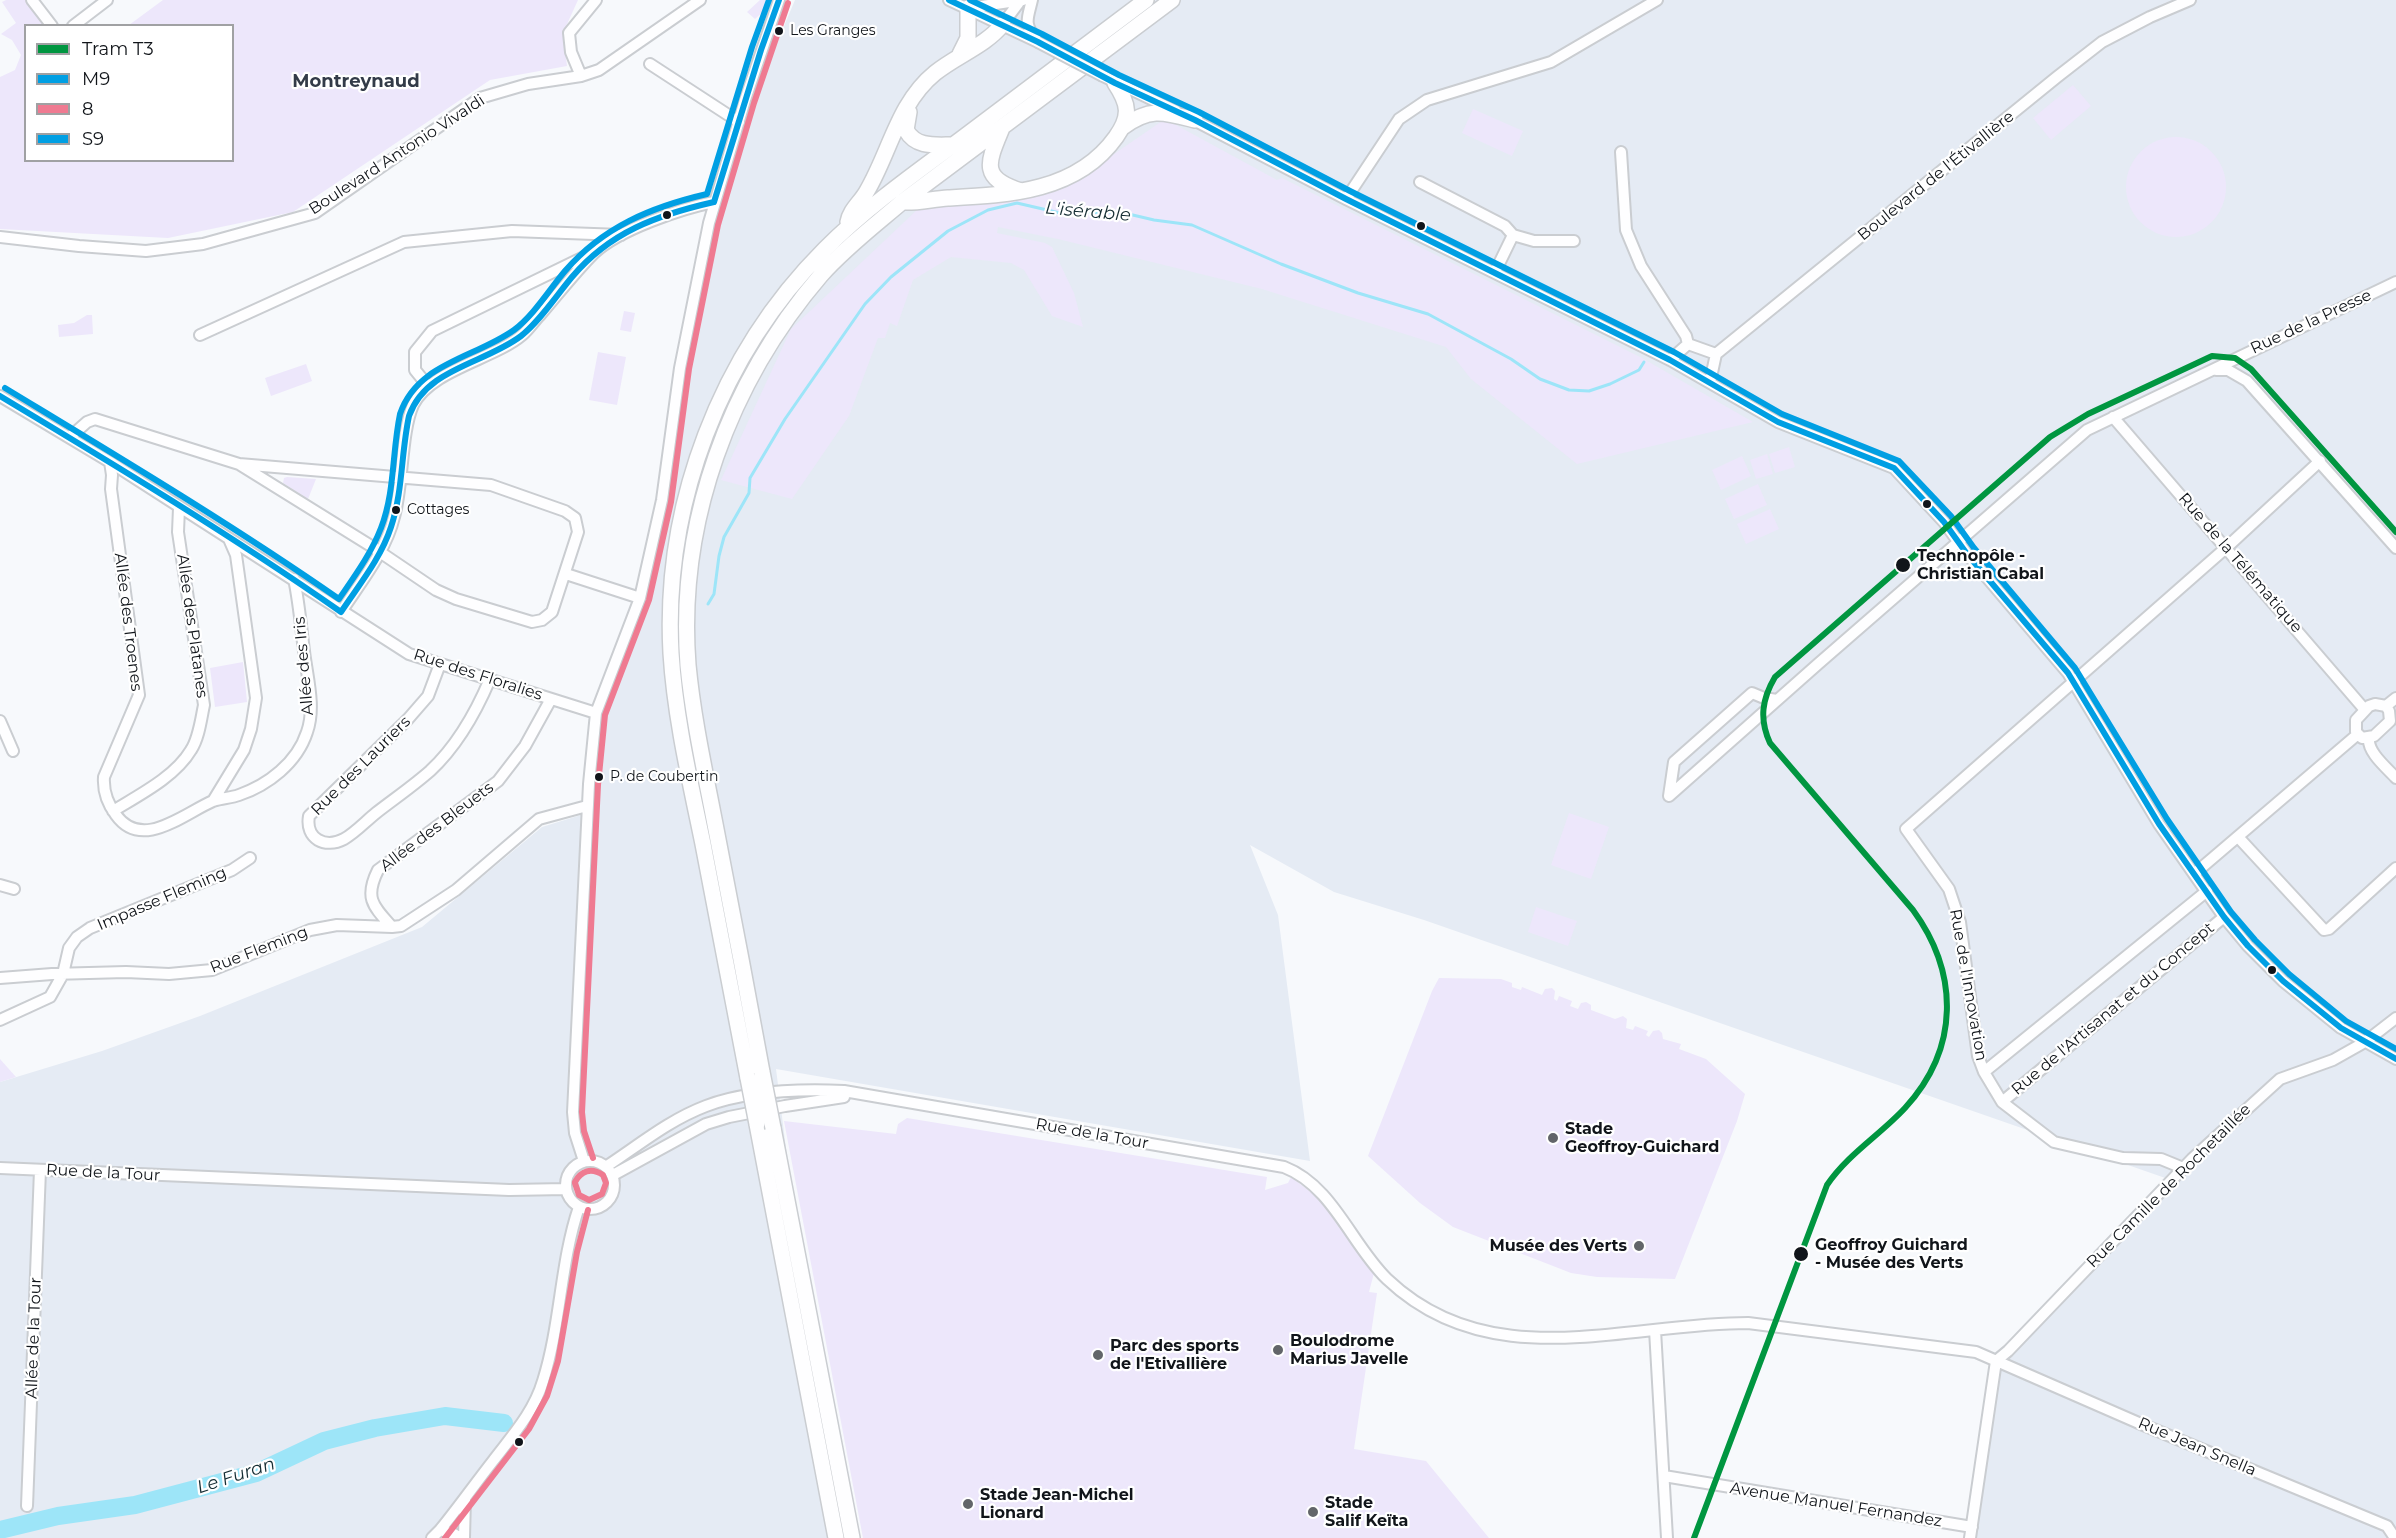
<!DOCTYPE html>
<meta charset="utf-8">
<style>
body{margin:0}
#map{position:relative;width:2396px;height:1538px;overflow:hidden;background:#f7f9fc;font-family:Montserrat,sans-serif}
canvas{display:block}
.legend{position:absolute;left:24px;top:24px;width:210px;height:138px;box-sizing:border-box;background:#fff;border:2px solid #a0a1a3;margin:0;padding:8px 10px;list-style:none;font-size:18px;color:#11151a}
.legend li{display:flex;align-items:center;gap:12px;height:30px}
.legend b{width:30px;border:2px solid #a0a1a3}
</style>
<div id="map">
<canvas width="2396" height="1538"></canvas>
<ul class="legend">
<li><b style="height:8px;background:#009640"></b>Tram T3</li>
<li><b style="height:8px;background:#009fe3"></b>M9</li>
<li><b style="height:8px;background:#ef7a91"></b>8</li>
<li><b style="height:8px;background:#009fe3"></b>S9</li>
</ul>
</div>
<script>
const context = document.querySelector('canvas').getContext('2d');
context.lineJoin = 'round';
function paint(path, color) {
  context.fillStyle = color;
  context.fill(path, 'evenodd');
}
function strokePath(path, color, width, dash) {
  context.strokeStyle = color;
  context.lineWidth = width;
  context.lineCap = dash ? 'butt' : 'round';
  context.setLineDash(dash || []);
  context.stroke(path);
}
function write(font, color, halo, rows, align = 'center') {
  context.font = font + ' Montserrat,sans-serif';
  context.lineWidth = 4.5;
  context.setLineDash([]);
  context.textBaseline = 'middle';
  context.strokeStyle = halo;
  context.fillStyle = color;
  for (const [text, x, y, turn = 0] of rows) {
    context.save();
    context.translate(x, y);
    context.rotate((+turn || 0) * Math.PI / 180);
    context.textAlign = isNaN(turn) ? turn : align;
    if (halo) context.strokeText(text, 0, 0);
    context.fillText(text, 0, 0);
    context.restore();
  }
}
const built = new Path2D(`
 M795,0H2396V1538H1970L1995,1360L2171,1180L1424,920L1334,892L1250,845L1278,915L1310,1161L776,1069L835,1538H0V1082L102,1051L200,1016L422,927L542,827L581,815L603,713L651,592L670,506L701,289L722,203L763,76Z`);
const green = new Path2D(`
 M6,0H25L45,25L26,26V160H232V26L129,25L163,0H578L563,33L567,66L490,80L293,212L168,238L0,229V77L15,70L21,55L12,40L1,34L16,23L2,2Z
 M760,0H766L764,11L755,19L747,12Z
 M2073,85L2091,106L2051,140L2033,118Z
 M1473,109L1523,131L1512,156L1462,133Z
 M1165,119L1277,180L1282,178L1642,358L1753,422L1577,464L1471,379L1446,347L1262,289L1058,239L998,227L997,233L1045,243L1052,247L1074,293L1083,327L1052,316L1024,270L1011,263L951,257L913,280L897,326L890,323L885,338H878L849,416L792,499L721,480L791,329L919,208L1069,185Z
 M2126 187a50 50 0 1 1 100 0a50 50 0 1 1-100 0Z
 M624,311L635,313L631,332L620,330Z
 M87,315H92L93,334L59,337L58,325L74,323Z
 M598,352L626,357L617,405L589,400Z
 M306,364L312,381L271,396L265,378Z
 M1789,447L1795,467L1775,473L1769,454Z
 M1767,454L1773,474L1756,479L1750,460Z
 M1742,456L1751,476L1721,490L1712,470Z
 M287,477L316,479L308,499L283,483L284,478Z
 M1758,484L1767,505L1734,519L1725,499Z
 M1770,509L1779,529L1746,544L1737,524Z
 M243,662L247,702L215,707L210,668Z
 M1569,813L1609,827L1591,879L1551,865Z
 M1536,907L1577,921L1568,946L1528,932Z
 M1439,978L1501,979L1512,983V987L1521,990L1522,987L1542,995L1545,989L1552,988L1555,991L1554,999L1557,1001L1559,996L1572,1001L1570,1006L1578,1009L1581,1003L1586,1002L1591,1005V1010L1615,1019L1623,1016L1627,1019L1626,1028L1633,1030L1635,1026L1648,1031L1646,1035L1649,1037L1653,1031L1659,1030L1662,1033L1663,1039L1681,1044L1679,1049L1706,1059L1745,1094L1737,1121L1675,1279L1597,1277L1571,1273L1453,1227L1420,1203L1368,1156L1432,991Z
 M0,1059L16,1077L0,1082Z
 M907,1118L1267,1177L1265,1190L1288,1183L1291,1177L1319,1198L1374,1273L1369,1292L1377,1293L1354,1449L1426,1461L1489,1538H863L784,1121L896,1134L898,1124Z`);
const stream = new Path2D(`
 M708,604L714,594L719,556L724,537L749,493L750,478L785,419L865,304L891,277L948,231L988,210L1017,203L1060,213L1120,212L1154,220L1192,225L1281,264L1358,293L1428,314L1511,359L1540,379L1569,390L1589,391L1610,384L1639,370L1644,362`);
const river = new Path2D(`
 M0,1530L58,1516L135,1505L256,1473L324,1441L375,1428L445,1416L504,1423`);
const minor = new Path2D(`
 M32,0L52,26
 M949,0L1038,42
 M1032,0C1028,18 1023,23 1036,39
 M968,8L1023,0
 M1002,25L1020,1
 M73,26L107,0
 M650,64L739,122
 M581,76L571,52L569,33L596,0
 M1103,76L1176,111
 M1190,118L1346,199L1670,360L1778,422L1894,468L1944,522L1967,554L2068,673L2159,824L2224,917L2248,946L2283,981L2341,1028L2396,1059
 M1621,152L1626,230L1641,266L1686,336L1688,344
 M1420,182L1505,226L1513,235L1495,272
 M1346,199L1399,119L1427,100L1551,62L1657,0
 M1513,235L1534,241H1574
 M0,237L79,246L146,251L203,244L315,213L480,98L528,84L581,76L599,70L700,0
 M200,335L404,242L512,231L621,235
 M1688,344L1716,354
 M1670,360L1688,344
 M2216,370H2228L2247,381L2396,548
 M1710,382L1716,354L2057,77L2102,42L2150,17L2190,0
 M428,386L415,370V352L432,331L590,254
 M0,396L110,462L409,654L596,713
 M2113,417L2365,710
 M70,437L87,422L95,419L239,464L491,485L565,511L575,518L578,532L552,612L542,620L532,622L456,599L436,590L371,546L239,464
 M110,462L112,475L111,489L139,695L104,777C103,791 107,803 116,815C142,851 183,814 213,801C221,798 231,798 239,795C268,785 297,763 307,732C316,707 307,677 304,651C301,627 299,602 294,579
 M566,574L640,598
 M341,612C360,583 386,551 394,517C403,485 401,432 413,405C430,370 494,359 522,335C529,329 534,321 540,315C558,294 575,272 594,253C618,230 682,208 714,202
 M440,664L428,696L408,719L309,816C305,839 325,849 344,839C355,833 366,821 376,813C394,799 413,786 430,771C456,747 476,712 490,679
 M1777,700L1764,698L1752,693L1674,762L1669,796L1818,664L2087,430L2396,282
 M2375,704L2386,706L2389,711L2390,721L2374,736L2362,738L2356,732V720L2369,706Z
 M2386,706L2396,698
 M0,721L13,751
 M2369,738C2367,752 2387,768 2396,778
 M213,801L244,750L251,729L256,698L236,555L229,539
 M113,811C139,795 175,777 191,750C199,738 201,719 204,705L178,532L179,508
 M2238,837L2324,930L2329,929L2396,868
 M2194,874L2358,734
 M0,885L14,889
 M392,927C373,906 364,898 378,870L498,781L525,746L551,699
 M0,978L52,974L126,972L169,974L212,970L310,930L337,925L392,927L401,926L456,890L539,819L587,806
 M0,1020L50,997L63,974L69,948L77,937L90,928L232,870L250,858
 M1984,1072L2207,891
 M2002,1102L2224,917
 M566 1185a24 24 0 1 1 48 0a24 24 0 1 1-48 0Z
 M584,1161L575,1133L573,1112L589,784L596,713L640,598L662,500L680,368L709,223L745,100L779,0
 M607,1166C639,1145 669,1120 706,1106C748,1090 799,1089 844,1091L1284,1167C1333,1186 1351,1244 1387,1279C1490,1377 1624,1323 1748,1323L1976,1352L2141,1424L2387,1526L2395,1538
 M0,1168L509,1190L566,1189
 M2183,1168L2161,1159L2123,1158L2054,1142L2002,1102L1984,1072L1978,1056L1960,922L1949,889L1906,829L2227,547L2320,461
 M613,1175L706,1124L729,1117L785,1106L844,1097
 M1655,1330L1667,1538
 M1996,1361L2008,1351L2192,1159L2280,1079L2333,1060L2365,1042L2396,1018
 M1664,1476L1972,1527
 M27,1506L40,1170
 M440,1530L454,1534L460,1538
 M432,1538L440,1530C458,1508 475,1484 493,1461C512,1436 534,1412 543,1381C561,1324 560,1263 579,1207
 M464,1538L465,1498
 M1970,1538L1996,1361`);
const highway = new Path2D(`
 M960,54L968,38V8
 M909,112L906,130C916,148 935,145 953,145
 M1123,127C1150,107 1164,112 1195,120
 M1002,128C988,162 979,178 1021,191
 M902,202C918,203 932,199 948,198C1008,195 1077,192 1116,137C1131,116 1129,104 1115,83
 M848,222C850,210 861,202 867,191C890,152 898,103 935,73C956,56 986,45 1002,25
 M762,1072C747,989 731,907 715,824C705,772 693,718 688,665C677,523 729,382 821,275C845,248 875,225 902,202L1172,0
 M748,1078C733,1000 718,922 703,844C690,781 675,717 671,653C663,505 720,354 825,249C866,208 914,174 960,140C1022,93 1084,47 1146,0
 M757,1124L836,1538
 M773,1128L852,1538`);
const minorBridge = new Path2D(`
 M1038,42L1103,76`);
const highwayBridge = new Path2D(`
 M762,1072L773,1128
 M748,1078L757,1124`);
const bus1 = new Path2D(`
 M949,0L1038,42L1115,83L1195,120L1346,199L1670,360L1778,422L1894,468L1944,522L1967,554L2068,673L2159,824L2224,917L2248,946L2283,981L2341,1028L2396,1059
 M714,202L761,50L779,0
 M0,396C115,465 231,535 341,612
 M341,612C359,585 381,558 391,527C403,491 401,453 409,416C426,368 484,364 521,336C540,321 556,296 572,277C610,232 657,215 714,202`);
const bus2 = new Path2D(`
 M593,1158L584,1131L582,1112L598,785L605,715L649,600L671,502L689,369L718,225L754,103L788,3
 M575,1183L579,1195L589,1200L602,1194L606,1183L603,1175C591,1167 581,1171 575,1182
 M445,1538L529,1429L547,1396L558,1361L577,1252L588,1210`);
const bus3 = new Path2D(`
 M970,0L1042,34L1119,75L1199,112L1350,191L1674,352L1782,414L1899,461L1951,516L1974,548L2075,668L2167,819L2231,912L2255,940L2289,974L2346,1021L2396,1049
 M5,388C117,456 231,524 339,599C354,577 371,554 381,528C395,492 392,452 400,414C417,363 475,358 514,330C534,315 549,290 565,271C603,227 651,207 707,194L752,47L769,0`);
const tram1 = new Path2D(`
 M1694,1538L1827,1185C1848,1154 1880,1135 1905,1108C1960,1048 1959,973 1913,910L1770,743C1759,719 1762,699 1775,677L2050,437L2088,414L2212,356L2235,358L2251,369L2396,532`);
const markers = [
 [779,31,5,"#11151a"],
 [667,215,5,"#11151a"],
 [1421,226,5,"#11151a"],
 [1927,504,5,"#11151a"],
 [396,510,5,"#11151a"],
 [1903,565,8,"#11151a"],
 [599,777,5,"#11151a"],
 [2272,970,5,"#11151a"],
 [1553,1138,6,"#626569"],
 [1639,1246,6,"#626569"],
 [1801,1254,8,"#11151a"],
 [1278,1350,6,"#626569"],
 [1098,1355,6,"#626569"],
 [519,1442,5,"#11151a"],
 [968,1504,6,"#626569"],
 [1313,1512,6,"#626569"]
];
const busNames = [
 ["Les Granges",790,31],
 ["Cottages",407,510],
 ["P. de Coubertin",610,777]
];
const streetNames = [
 ["Boulevard Antonio Vivaldi",397,155,-33],
 ["Boulevard de l'Étivallière",1936,176,-39],
 ["Rue de la Presse",2311,322,-25],
 ["Rue de la Télématique",2240,563,49],
 ["Allée des Troenes",128,622,83],
 ["Allée des Platanes",192,626,82],
 ["Allée des Iris",304,666,-95],
 ["Rue des Floralies",478,675,18],
 ["Rue des Lauriers",361,766,-45],
 ["Allée des Bleuets",437,827,-37],
 ["Impasse Fleming",162,899,-23],
 ["Rue Fleming",259,950,-21],
 ["Rue de l'Innovation",1968,985,80],
 ["Rue de l'Artisanat et du Concept",2113,1009,-40],
 ["Rue de la Tour",1092,1134,10],
 ["Rue de la Tour",103,1173,3],
 ["Rue Camille de Rochetaillée",2169,1186,-45],
 ["Allée de la Tour",34,1338,-88],
 ["Rue Jean Snella",2197,1447,23],
 ["Avenue Manuel Fernandez",1836,1505,9]
];
const stopNames = [
 ["Technopôle -",1917,556],
 ["Christian Cabal",1917,574],
 ["Geoffroy Guichard",1815,1245],
 ["- Musée des Verts",1815,1263]
];
const poiNames = [
 ["Stade",1565,1129],
 ["Geoffroy-Guichard",1565,1147],
 ["Musée des Verts",1627,1246,"right"],
 ["Boulodrome",1290,1341],
 ["Marius Javelle",1290,1359],
 ["Parc des sports",1110,1346],
 ["de l'Etivallière",1110,1364],
 ["Stade Jean-Michel",980,1495],
 ["Lionard",980,1513],
 ["Stade",1325,1503],
 ["Salif Keïta",1325,1521]
];
const neighbourhoodNames = [
 ["Montreynaud",356,82]
];
const waterNames = [
 ["L'isérable",1088,212,5],
 ["Le Furan",236,1476,-18]
];
paint(built, '#e5ebf4');
paint(green, '#ede7fb');
strokePath(stream, '#9de5f8', 3);
strokePath(river, '#9de5f8', 18);
strokePath(minor, '#cacdd1', 14);
strokePath(highway, '#cacdd1', 18);
strokePath(minor, '#fefeff', 10);
strokePath(highway, '#fefeff', 15);
strokePath(minorBridge, '#cacdd1', 14, []);
strokePath(highwayBridge, '#cacdd1', 18, []);
strokePath(minorBridge, '#fefeff', 10);
strokePath(highwayBridge, '#fefeff', 15);
strokePath(bus1, '#009fe3', 6);
strokePath(bus2, '#ef7a91', 6);
strokePath(bus3, '#009fe3', 6);
strokePath(tram1, '#009640', 6);
for (const [x, y, r, color] of markers) {
  const dot = new Path2D();
  dot.arc(x, y, r, 0, 2 * Math.PI);
  context.fillStyle = color;
  context.fill(dot);
  strokePath(dot, '#fff', 2);
}
write('14px', '#11151a', '#fff', busNames, 'left');
write('16px', '#11151a', '#fff', streetNames);
write('bold 16px', '#11151a', '#fff', stopNames, 'left');
write('bold 16px', '#11151a', '#fff', poiNames, 'left');
write('bold 18px', '#333b48', '#fff', neighbourhoodNames);
write('italic 18px', '#162e34', '#fff', waterNames);
</script>
